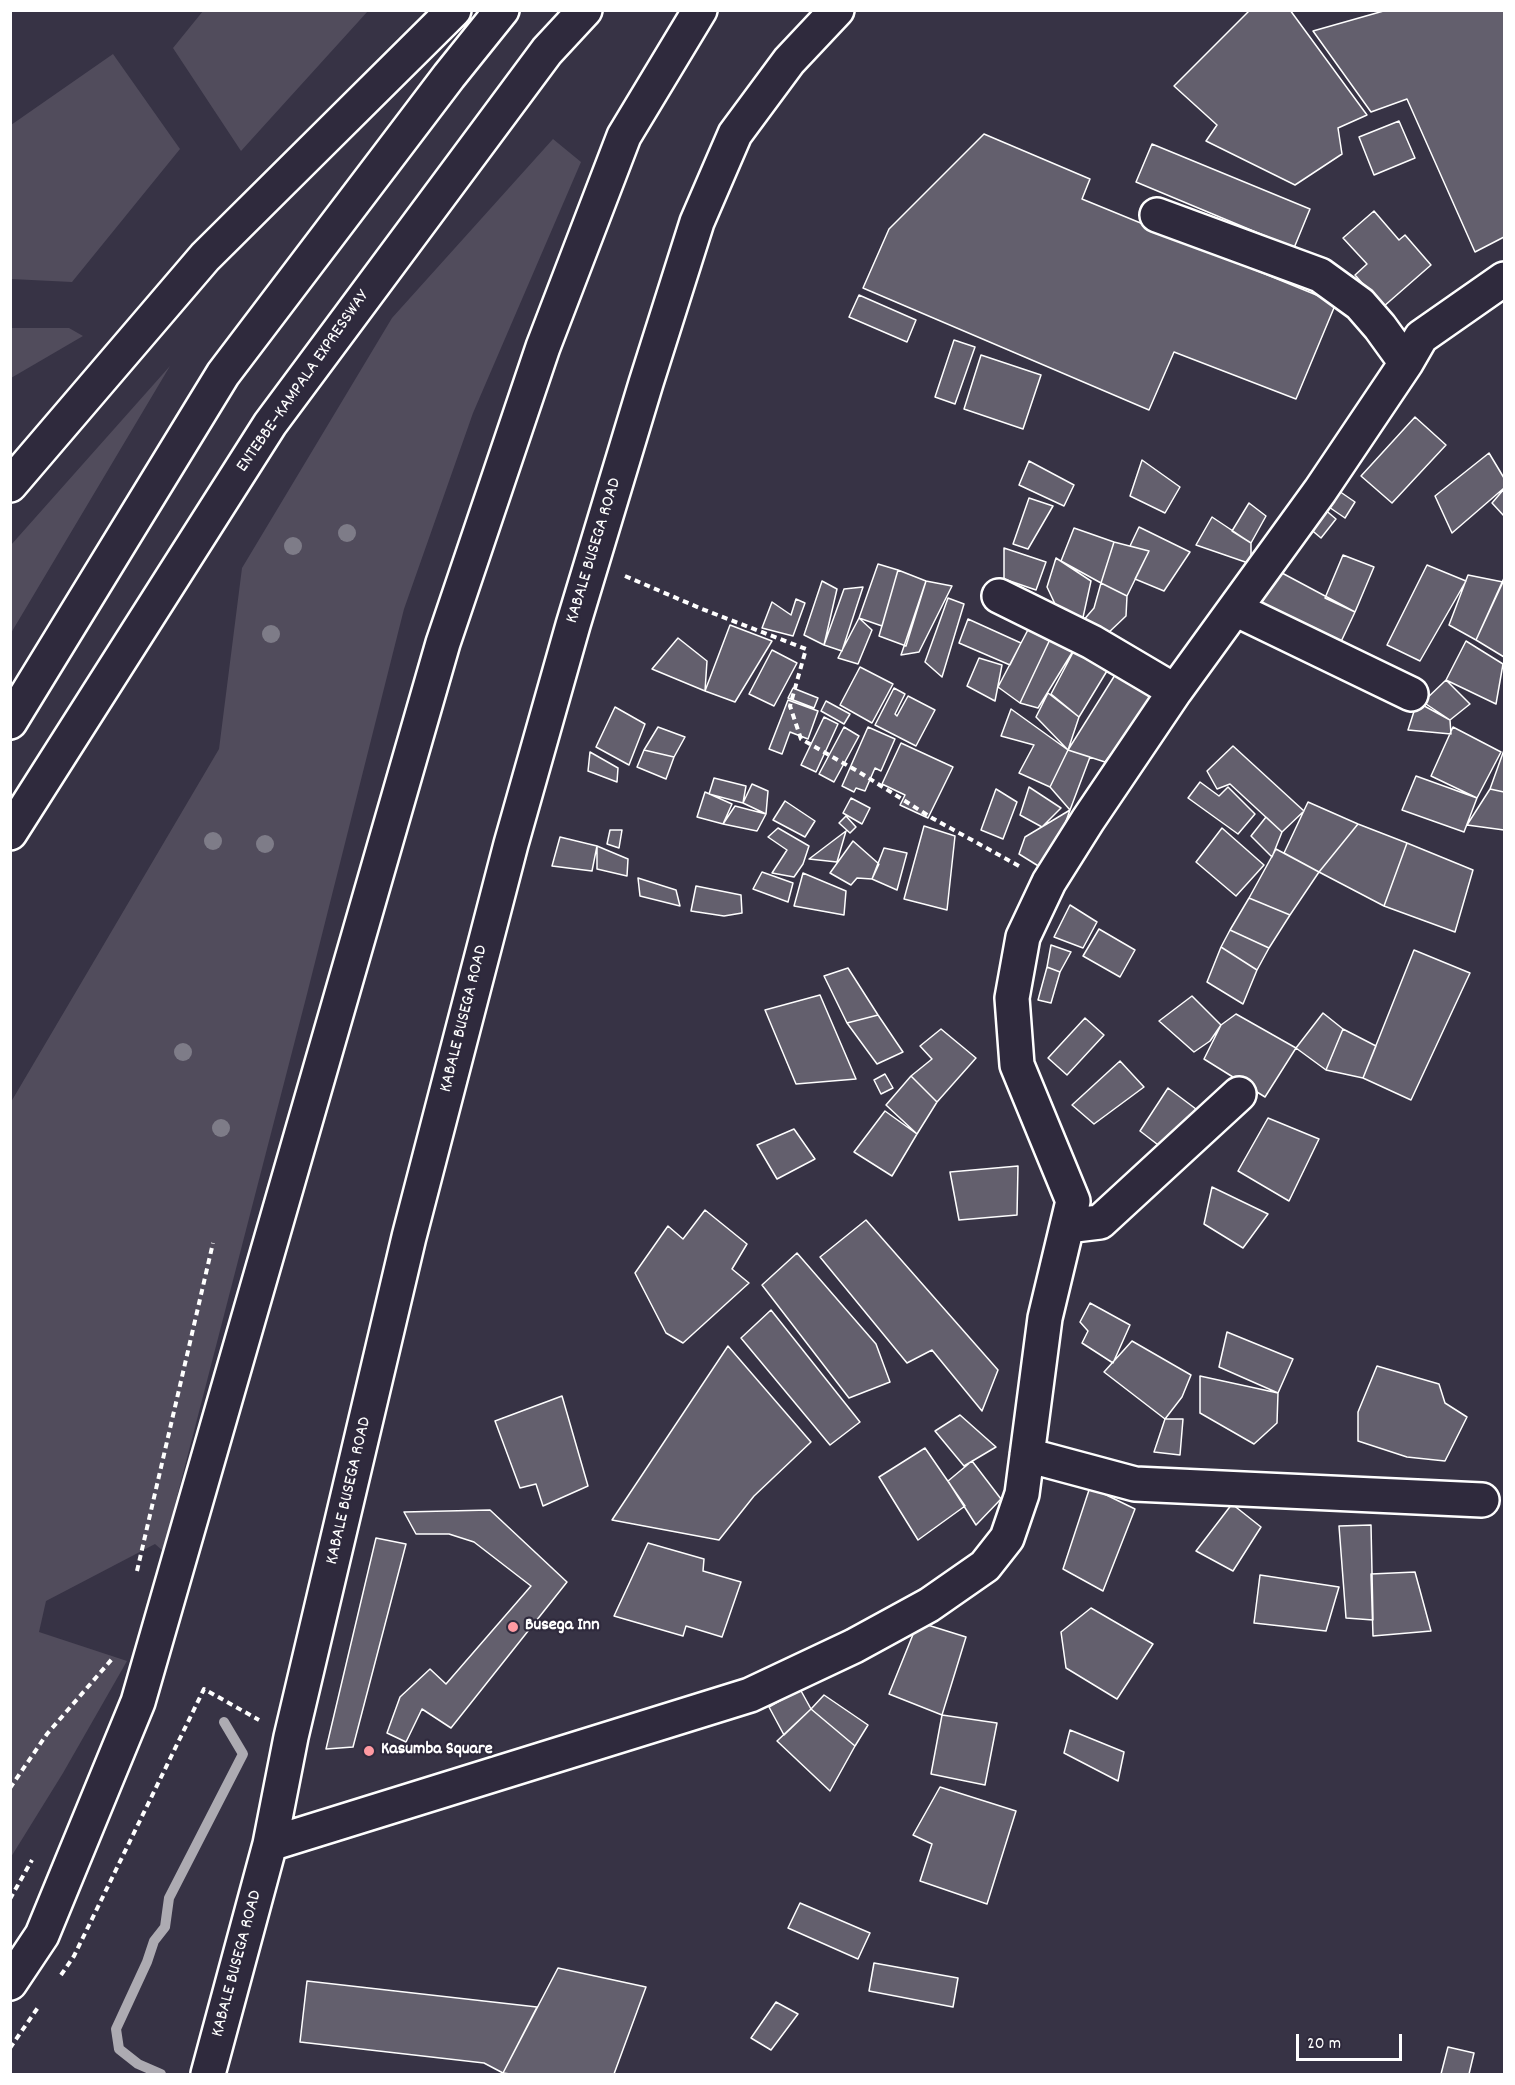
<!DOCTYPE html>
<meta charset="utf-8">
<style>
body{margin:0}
#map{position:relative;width:1515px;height:2085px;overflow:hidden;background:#373345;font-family:Dekko,sans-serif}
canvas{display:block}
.frame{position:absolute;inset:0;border:12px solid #fff;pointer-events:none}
.scale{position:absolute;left:1296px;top:2034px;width:106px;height:27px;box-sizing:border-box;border:3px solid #fff;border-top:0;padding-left:8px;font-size:18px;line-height:21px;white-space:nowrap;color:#fff;-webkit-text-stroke:4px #2f2a3d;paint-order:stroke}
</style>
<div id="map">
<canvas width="1515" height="2085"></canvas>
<div class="frame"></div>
<div class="scale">20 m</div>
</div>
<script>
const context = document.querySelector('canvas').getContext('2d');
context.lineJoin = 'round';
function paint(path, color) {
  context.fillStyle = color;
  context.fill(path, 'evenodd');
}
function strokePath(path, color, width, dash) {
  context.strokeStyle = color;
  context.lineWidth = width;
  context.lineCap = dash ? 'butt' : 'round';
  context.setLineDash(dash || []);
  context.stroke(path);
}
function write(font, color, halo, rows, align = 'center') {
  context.font = font + ' Dekko,sans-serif';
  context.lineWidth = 4.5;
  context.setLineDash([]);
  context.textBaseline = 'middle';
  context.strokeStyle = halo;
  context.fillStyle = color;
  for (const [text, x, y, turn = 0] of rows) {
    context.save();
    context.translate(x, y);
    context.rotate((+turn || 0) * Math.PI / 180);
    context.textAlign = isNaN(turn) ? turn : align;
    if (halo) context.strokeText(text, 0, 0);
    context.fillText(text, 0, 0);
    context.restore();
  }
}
const green = new Path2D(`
 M203,11V10L368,11L241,151L173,48Z
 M113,54L180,149L72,282L11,279V125Z
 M553,139L581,162L473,413L404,609L307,994L163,1551L155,1544L46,1601L39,1632L127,1661L63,1773L11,1857V1102L219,749L242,568L392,318Z
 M11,328H69L83,336L11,378Z
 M170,366L11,633V545Z`);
const stream = new Path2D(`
 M161,2074L138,2064L119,2049L116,2029L147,1962L154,1941L165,1927L169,1898L243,1754L224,1722`);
const building = new Path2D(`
 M1250,10H1290L1367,115L1338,128L1342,154L1295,185L1206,141L1217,125L1174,86Z
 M1387,10H1504V237L1475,252L1407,99L1371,112L1313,31Z
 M1399,121L1415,158L1374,175L1359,137Z
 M984,134L1090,179L1082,199L1336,303L1296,399L1174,352L1149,410L863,288L889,229Z
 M1152,144L1310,209L1294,248L1136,182Z
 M1374,211L1399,240L1405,235L1431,265L1383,307L1355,275L1367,264L1343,238Z
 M859,295L916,320L907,342L849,317Z
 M954,340L975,347L955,404L935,397Z
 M981,355L1041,375L1023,429L964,409Z
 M1415,417L1446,445L1392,503L1361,476Z
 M1489,453L1504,478V488L1452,533L1435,496Z
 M1142,460L1180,487L1165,513L1130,496Z
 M1029,461L1074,485L1064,506L1019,485Z
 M1336,489L1355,502L1345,518L1326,505Z
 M1504,489V516L1492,503Z
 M1029,498L1053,506L1028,549L1013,544Z
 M1249,503L1266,516L1251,543L1232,531Z
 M1323,508L1336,519L1321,538L1308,527Z
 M1212,517L1251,543V564L1196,545Z
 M1139,527L1190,552L1164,591L1135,579L1149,551L1130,546Z
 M1074,528L1114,542L1101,583L1061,561Z
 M1114,542L1149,551L1127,596L1101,583Z
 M1004,548L1046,562L1036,590L1004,579Z
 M1343,555L1374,567L1355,612L1325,598Z
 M1056,558L1091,581L1082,622L1064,623L1047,587Z
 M878,564L898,570L882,626L859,618Z
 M1427,565L1466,581L1420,661L1387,645Z
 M898,570L926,581L906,646L879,636Z
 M1282,573L1355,612L1338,648L1260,603Z
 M1468,575L1503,582L1476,640L1449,625Z
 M1504,578V657L1476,640Z
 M822,581L837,589L824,645L804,635Z
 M926,581L952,586L919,652L901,655Z
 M1101,583L1127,596L1126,616L1106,635L1082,622L1094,608Z
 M863,587L842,651L824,645L844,589Z
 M948,598L964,604L942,677L925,662Z
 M796,599L805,603L793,636L762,628L772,602L791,615Z
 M859,618L872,630L858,664L838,658Z
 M968,619L1021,643L1010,665L959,643Z
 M1031,624L1053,633L1020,703L998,687Z
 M730,625L772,641L735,702L705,691Z
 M1053,633L1078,643L1038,708L1020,703Z
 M678,638L707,661L705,691L652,669Z
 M1466,641L1503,664L1496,704L1446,680Z
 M1078,643L1113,661L1079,717L1051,694Z
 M772,650L797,663L774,706L749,694Z
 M979,658L1002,665L995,701L967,686Z
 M860,667L893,684L872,723L840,705Z
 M1120,667L1159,693L1105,762L1068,750Z
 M1446,680L1470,704L1450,720L1423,702Z
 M793,688L818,698L814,708L788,698Z
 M894,688L905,694L895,714L897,716L908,696L935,710L916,746L875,725Z
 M1048,693L1079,717L1068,750L1036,717Z
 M788,700L818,711L808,739L790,732L782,754L769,749Z
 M826,701L850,714L844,724L821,711Z
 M1417,702L1450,720L1451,734L1408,730Z
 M615,707L645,724L629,765L596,747Z
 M1011,709L1068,750L1050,787L1019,773L1034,745L1001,736Z
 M824,717L838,724L816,772L801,765Z
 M658,727L685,737L674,757L644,750Z
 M844,727L859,736L834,782L819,774Z
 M868,727L895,739L881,771L875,768L865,791L856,788L854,792L842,786Z
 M1453,727L1501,752L1477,798L1431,776Z
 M901,743L953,767L928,818L900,805L905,795L882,784Z
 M1233,746L1304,811L1282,832L1230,784L1217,789L1207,771Z
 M644,750L674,757L666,779L637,767Z
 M1068,750L1090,757L1070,810L1050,787Z
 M1504,750V792L1490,789Z
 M590,752L618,768L617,782L588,771Z
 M1416,776L1477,798L1464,832L1402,810Z
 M714,778L746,786L743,803L709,794Z
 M1200,782L1219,796L1228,787L1255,814L1238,834L1188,798Z
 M752,784L768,791L766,814L743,803Z
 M1029,787L1061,808L1042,827L1020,815Z
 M996,789L1017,802L1003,839L981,830Z
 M1490,789L1504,792V830L1467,825Z
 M705,792L732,804L723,824L697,817Z
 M851,798L870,808L862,824L843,813Z
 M785,801L815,821L805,837L773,820Z
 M1308,802L1358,824L1319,872L1284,853Z
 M735,806L766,814L757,831L723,824Z
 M1070,810L1048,872L1019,854L1025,837Z
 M846,816L856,827L850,833L839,823Z
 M1266,817L1282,832L1272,857L1251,836Z
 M1358,824L1407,843L1384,906L1319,872Z
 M924,826L955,836L947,910L904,899Z
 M778,828L809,846L803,864L794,877L772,873L787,850L768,837Z
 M1222,828L1264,865L1236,896L1196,862Z
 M610,830H622L619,848L607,844Z
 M846,831L837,862L809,859Z
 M560,837L597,846L592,871L552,866Z
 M853,841L879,864L872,879L857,878L851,885L830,873Z
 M1407,843L1473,870L1455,932L1384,906Z
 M597,846L628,859L627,876L597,869Z
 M884,848L907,853L897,890L872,879Z
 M1276,849L1319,872L1290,915L1249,898Z
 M762,872L793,883L788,902L753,889Z
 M803,873L846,891L844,915L794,906Z
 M638,878L676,890L680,906L640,896Z
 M696,886L741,895L742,913L724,916L691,911Z
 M1249,898L1290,915L1269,948L1230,930Z
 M1070,905L1097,922L1083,948L1054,937Z
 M1099,929L1135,950L1120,977L1083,956Z
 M1230,930L1269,948L1257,970L1221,947Z
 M1051,945L1071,952L1060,972L1047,967Z
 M1221,947L1257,970L1243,1004L1207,982Z
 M1414,950L1470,973L1411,1100L1363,1078Z
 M1047,967L1060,972L1051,1003L1038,1000Z
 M848,968L878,1015L847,1023L824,976Z
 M820,995L856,1079L796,1084L765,1010Z
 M1192,996L1221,1025L1210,1041L1194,1052L1159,1021Z
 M1323,1013L1343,1029L1326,1070L1296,1048Z
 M1236,1014L1296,1048L1265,1097L1204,1059L1221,1025Z
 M878,1015L903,1052L877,1064L847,1023Z
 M1085,1018L1104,1035L1067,1075L1048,1058Z
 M941,1029L976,1058L937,1102L911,1076L932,1059L920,1046Z
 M1343,1029L1376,1046L1363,1078L1326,1070Z
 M1120,1061L1144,1087L1094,1124L1072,1105Z
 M885,1074L893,1088L881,1094L874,1080Z
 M911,1076L937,1102L917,1134L886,1105Z
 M1168,1088L1196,1109L1166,1151L1140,1131Z
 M885,1111L917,1134L892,1176L854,1152Z
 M1268,1118L1319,1139L1289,1201L1238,1171Z
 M794,1129L815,1159L777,1179L757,1145Z
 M1018,1166L1017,1215L959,1220L950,1172Z
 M1212,1187L1268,1214L1243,1248L1204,1224Z
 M705,1210L747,1244L732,1269L749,1283L683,1343L666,1333L635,1273L668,1226L683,1239Z
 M866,1220L998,1370L982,1411L932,1350L907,1363L820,1257Z
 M797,1253L876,1344L890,1382L849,1398L762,1285Z
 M1090,1303L1130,1325L1113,1363L1082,1343L1088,1331L1080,1322Z
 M771,1310L860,1422L830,1445L741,1338Z
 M1227,1332L1293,1359L1278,1393L1219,1367Z
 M1132,1341L1191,1375L1182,1397L1165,1419L1104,1372Z
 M728,1346L811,1442L754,1496L719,1540L612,1520Z
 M1377,1366L1439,1384L1445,1403L1467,1417L1445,1461L1407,1457L1358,1441V1412Z
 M1200,1376L1278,1393L1277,1423L1254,1444L1200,1413Z
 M562,1396L588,1486L543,1506L536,1484L520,1488L495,1421Z
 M960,1415L996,1447L964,1466L935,1431Z
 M1165,1419H1183L1180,1455L1154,1452Z
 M925,1448L965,1506L918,1540L879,1477Z
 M972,1461L1001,1499L976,1525L948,1481Z
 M1090,1487L1135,1509L1103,1591L1063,1569Z
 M1232,1504L1261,1527L1233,1571L1196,1551Z
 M490,1510L567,1582L451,1728L422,1709L406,1742L387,1733L400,1697L430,1669L446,1684L531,1586L474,1542L449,1534H416L404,1512Z
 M1371,1525L1373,1620L1346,1618L1339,1526Z
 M376,1538L406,1544L353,1747L326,1749Z
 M648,1543L704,1559L703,1571L741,1582L722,1637L686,1626L683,1636L614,1616Z
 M1415,1572L1431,1631L1373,1636L1371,1574Z
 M1260,1575L1339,1587L1326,1631L1254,1623Z
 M1091,1608L1153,1644L1117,1699L1066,1668L1061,1632Z
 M918,1622L966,1637L942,1715L889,1694Z
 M800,1689L811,1709L784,1735L769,1707Z
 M824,1695L868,1725L855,1746L811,1709Z
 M811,1709L855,1746L830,1791L777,1741Z
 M942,1715L997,1723L985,1785L931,1774Z
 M1070,1730L1124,1752L1118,1781L1064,1753Z
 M940,1787L1016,1811L987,1904L920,1881L932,1844L913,1835Z
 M800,1903L870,1933L858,1959L788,1928Z
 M874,1963L958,1978L953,2007L869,1991Z
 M558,1968L646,1987L614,2074H510L503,2073Z
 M307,1981L537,2007L503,2073L484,2063L300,2042Z
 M776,2002L798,2014L771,2050L751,2038Z
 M1448,2047L1474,2053L1469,2074H1441Z`);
const path = new Path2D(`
 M625,576L702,609L806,649L790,706L801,739L859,772L932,818L1019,866
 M137,1571L213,1243
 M10,1788L47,1734L112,1659
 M10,1899L32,1860
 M61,1975L74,1956L204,1689L259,1720
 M10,2048L39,2006`);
const minor = new Path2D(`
 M1157,215L1320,275L1360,304L1380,327L1406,363
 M999,596L1092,642L1175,691
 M1235,609L1411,694
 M1067,1226L1100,1222L1239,1094
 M1027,1455L1135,1484L1482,1500
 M270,1844L750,1695L854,1646L929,1605L985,1566L1007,1538L1022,1494L1045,1318L1073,1201L1017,1065L1012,998L1023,937L1049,882L1088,820L1175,691L1320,491L1406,363L1421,337L1504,279
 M208,2074L270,1844L291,1737L409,1237L511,844L573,625L646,383L697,222L735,134L789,61L837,10`);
const highway = new Path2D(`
 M10,485L205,257L454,10
 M10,722L223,374L449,76L502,10
 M10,833L270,424L547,51L585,10
 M10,1983L42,1935L138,1702L443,643L543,347L624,136L700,10`);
const trees = [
 [347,533],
 [293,546],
 [271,634],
 [213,841],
 [265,844],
 [183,1052],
 [221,1128]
];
const markers = [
 [513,1627,6,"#ff9aa2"],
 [369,1751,6,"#ff9aa2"]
];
const streetNames = [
 ["ENTEBBE–KAMPALA EXPRESSWAY",304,382,-55],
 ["KABALE BUSEGA ROAD",595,551,-73],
 ["KABALE BUSEGA ROAD",465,1019,-76],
 ["KABALE BUSEGA ROAD",350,1491,-77],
 ["KABALE BUSEGA ROAD",238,1964,-75]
];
const poiNames = [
 ["Busega Inn",525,1627],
 ["Kasumba Square",381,1751]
];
paint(green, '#514c5c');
strokePath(stream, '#adabb2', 10);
paint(building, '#635f6d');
strokePath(building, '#fff', 1.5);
strokePath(minor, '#fff', 38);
strokePath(highway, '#fff', 38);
strokePath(path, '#fff', 4, [6, 4.5]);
strokePath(minor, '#2f2a3d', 33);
strokePath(highway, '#2f2a3d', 33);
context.fillStyle = '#7e7c88';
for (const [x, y] of trees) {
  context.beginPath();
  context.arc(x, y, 9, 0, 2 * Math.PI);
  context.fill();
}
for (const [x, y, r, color] of markers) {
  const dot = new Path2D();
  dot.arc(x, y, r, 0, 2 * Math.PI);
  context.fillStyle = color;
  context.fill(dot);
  strokePath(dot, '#2f2a3d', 2);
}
write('18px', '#fff', '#2f2a3d', streetNames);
write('bold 18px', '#fff', '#2f2a3d', poiNames, 'left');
</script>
